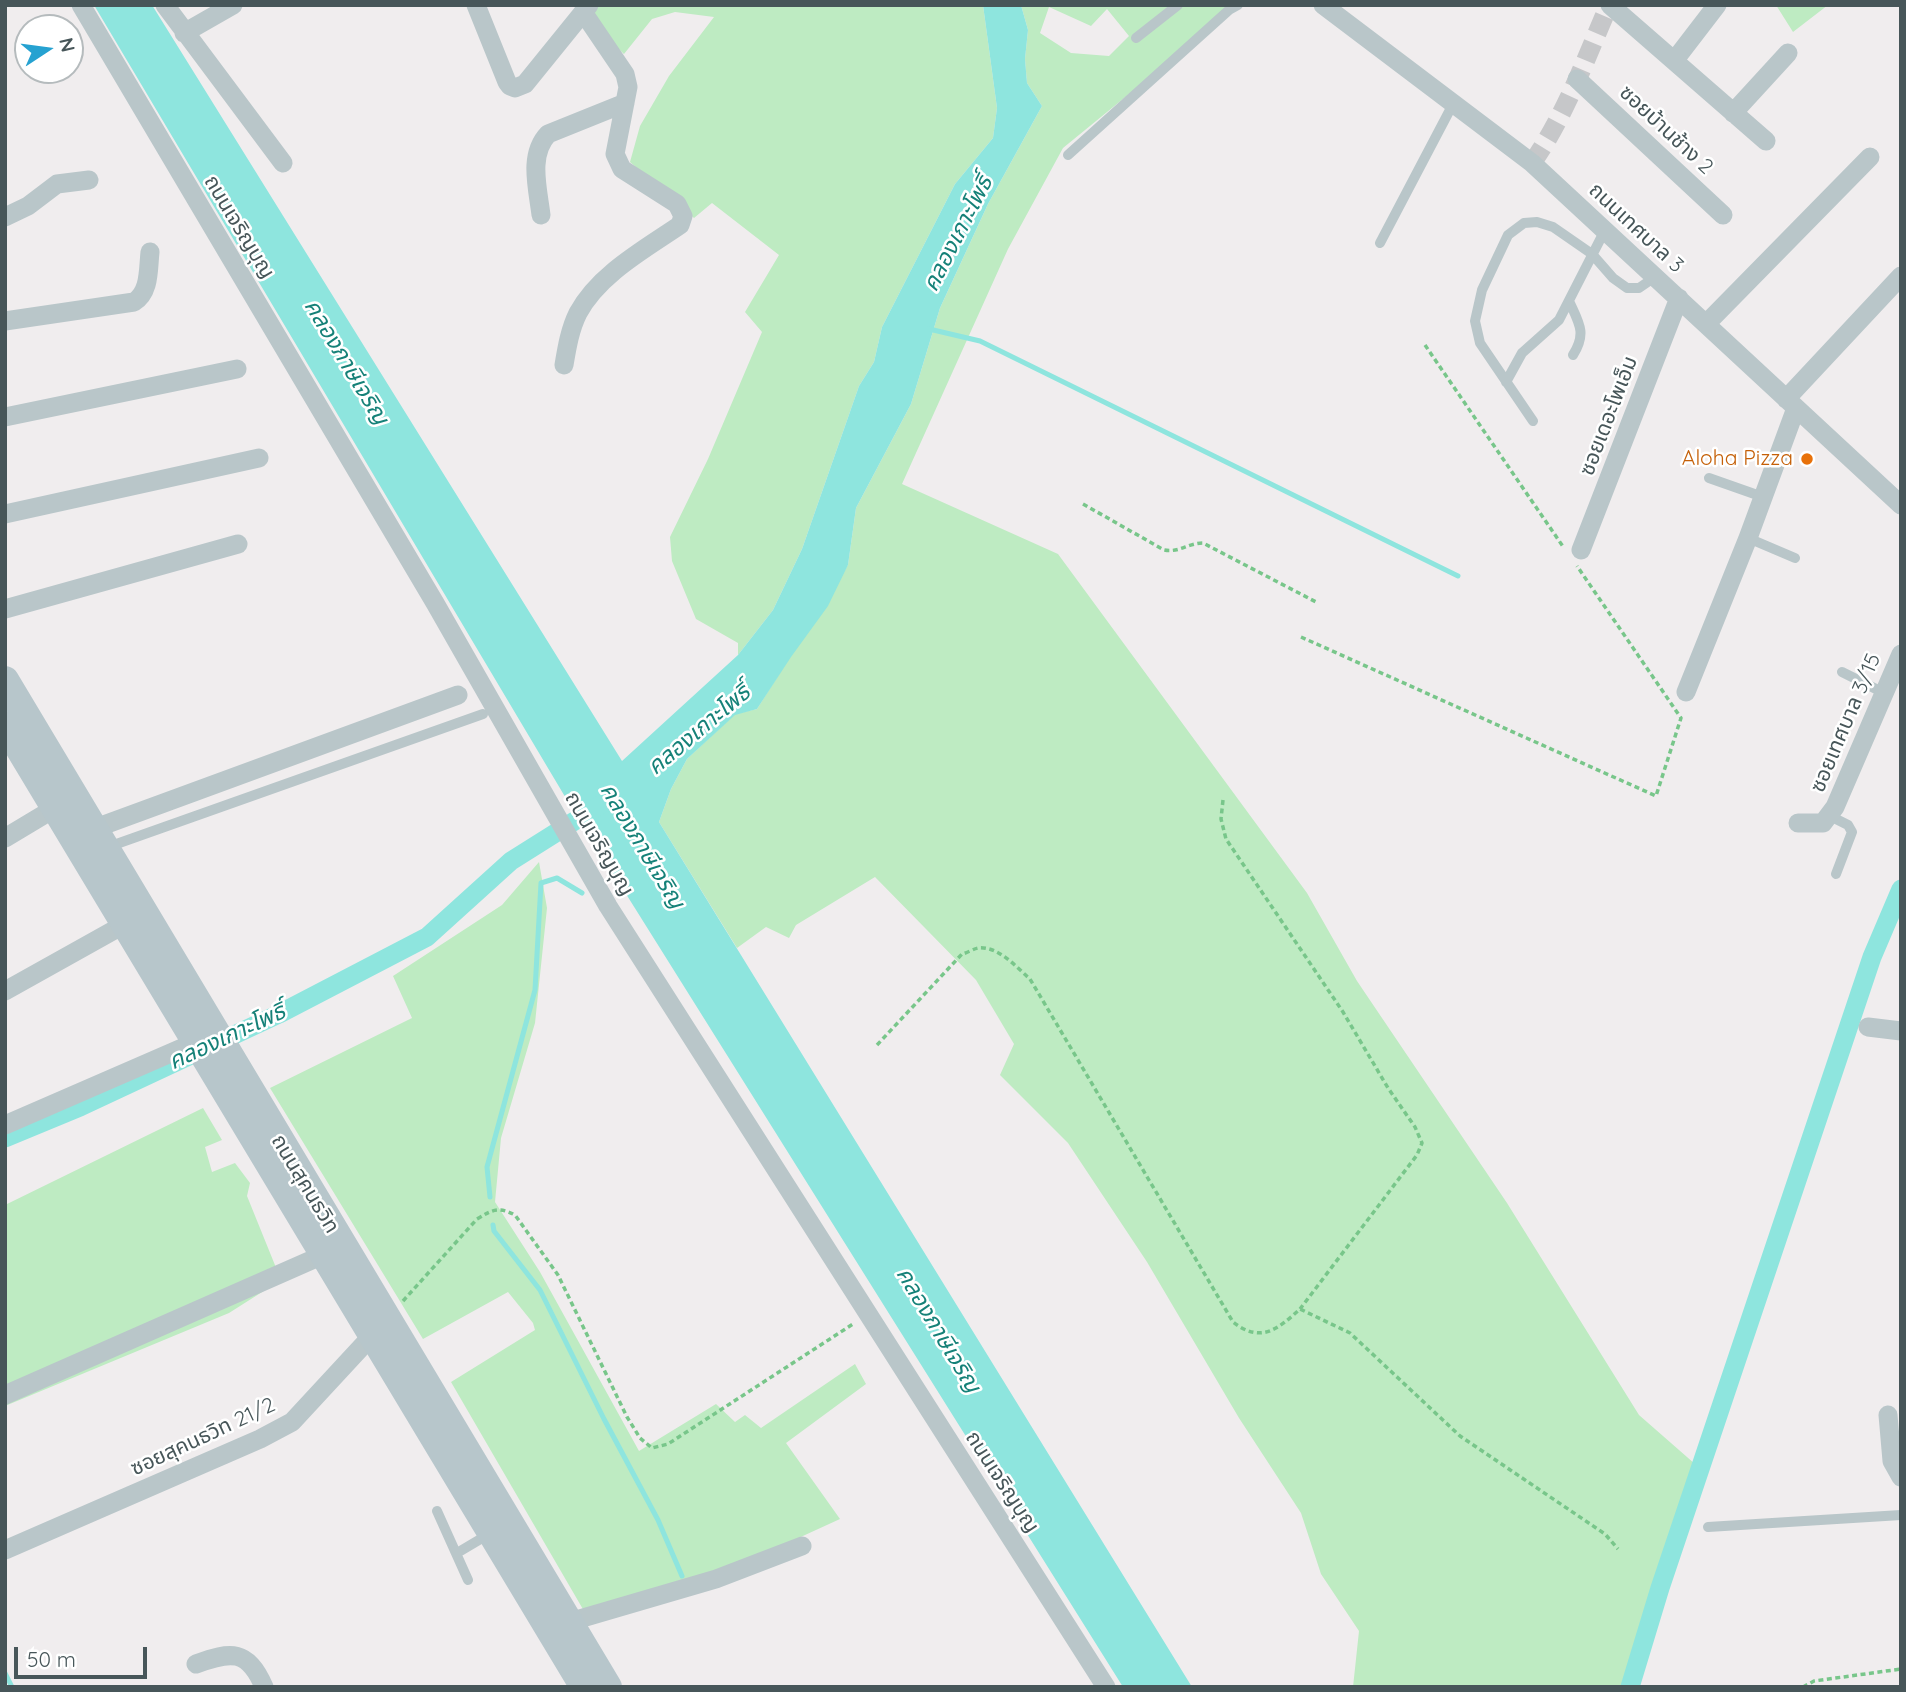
<!DOCTYPE html>
<meta charset="utf-8">
<style>
body{margin:0}
#map{position:relative;width:1906px;height:1692px;overflow:hidden;background:#f0edee;font-family:Quicksand,sans-serif}
canvas{display:block}
.frame{position:absolute;inset:0;border:7px solid #475659;pointer-events:none}
.north{position:absolute;left:14px;top:14px;width:70px;height:70px;box-sizing:border-box;background:#fff;border:2px solid #b5bbbd;border-radius:50%;rotate:77deg;font-size:19px;font-weight:700;line-height:28px;text-align:center;color:#475659}
.north::after{content:'';display:block;margin:auto;width:24px;height:32px;background:#26a2d1;clip-path:polygon(50% 0,100% 100%,50% 72%,0 100%)}
.scale{position:absolute;left:14px;top:1647px;width:133px;height:32px;box-sizing:border-box;border:4px solid #475659;border-top:0;padding-left:9px;font-size:21px;line-height:24px;white-space:nowrap;color:#475659;-webkit-text-stroke:5px #fff;paint-order:stroke}
</style>
<div id="map">
<canvas width="1906" height="1692"></canvas>
<div class="frame"></div>
<div class="north">N</div>
<div class="scale">50 m</div>
</div>
<script>
const context = document.querySelector('canvas').getContext('2d');
context.lineJoin = 'round';
function paint(path, color) {
  context.fillStyle = color;
  context.fill(path, 'evenodd');
}
function strokePath(path, color, width, dash) {
  context.strokeStyle = color;
  context.lineWidth = width;
  context.lineCap = dash ? 'butt' : 'round';
  context.setLineDash(dash || []);
  context.stroke(path);
}
function write(font, color, halo, rows, align = 'center') {
  context.font = font + ' Quicksand,"Noto Sans Thai",sans-serif';
  context.lineWidth = 5;
  context.setLineDash([]);
  context.textBaseline = 'middle';
  context.strokeStyle = halo;
  context.fillStyle = color;
  for (const [text, x, y, turn = 0] of rows) {
    context.save();
    context.translate(x, y);
    context.rotate((+turn || 0) * Math.PI / 180);
    context.textAlign = isNaN(turn) ? turn : align;
    if (halo) context.strokeText(text, 0, 0);
    context.fillText(text, 0, 0);
    context.restore();
  }
}
const green = new Path2D(`
 M577,5H983L997,108L993,138L955,184L882,327L874,362L859,386L802,549L773,610L738,655V643L696,619L672,561L670,537L708,459L762,332L745,312L779,255L712,203L694,218L630,162L640,126L669,76L714,17L675,12L652,19L624,54L575,9Z
 M1021,5H1238L1063,148L1008,249L902,484L1058,554L1307,893L1357,981L1507,1203L1639,1415L1703,1471L1659,1611L1631,1687H1353L1359,1631L1321,1574L1301,1513L1239,1418L1147,1262L1068,1143L1000,1075L1014,1044L976,980L875,877L796,925L789,938L766,927L737,948L659,822L671,789L687,759L735,714L757,709L848,565L856,508L911,404L940,308L988,204L1042,106L1027,83L1025,59L1028,30ZM1049,7L1091,26L1107,9L1129,36L1109,56L1071,53L1040,33Z
 M1776,5H1828L1793,32Z
 M539,862L547,908L535,1023L501,1138L495,1202L540,1272L639,1451L716,1404L735,1422L745,1415L761,1428L855,1364L866,1384L786,1443L840,1519L781,1546L702,1576L584,1611L451,1382L535,1330L533,1323L508,1292L423,1339L270,1088L412,1018L393,976L502,905Z
 M203,1108L222,1140L205,1147L212,1172L235,1163L250,1183L247,1196L281,1280L229,1313L5,1406V1205Z`);
const water = new Path2D(`
 M94,5H152L622,761L738,655L773,610L802,549L859,386L874,362L882,327L955,184L993,138L997,108L983,5H1021L1028,30L1025,59L1027,83L1042,106L988,204L940,308L911,404L856,508L848,565L828,606L791,657L757,709L735,715L687,759L671,789L659,822L1192,1687H1123L564,795Z`);
const stream = new Path2D(`
 M929,329L980,341L1458,576
 M490,1197L487,1167L535,990L541,883L557,878L582,893
 M493,1225L494,1231L540,1290L604,1419L658,1520L682,1576
 M5,1673L12,1687`);
const canal = new Path2D(`
 M5,1138L80,1107L279,1014L427,937L511,861L600,805
 M1630,1687L1660,1588L1872,957L1901,889`);
const streetTunnel = new Path2D(`
 M1532,163C1565,116 1586,58 1609,5`);
const path = new Path2D(`
 M1425,345L1564,548
 M1083,504L1164,550C1179,553 1188,543 1203,543L1318,603
 M1301,637L1656,796L1681,718L1577,566
 M1223,800L1221,819L1226,839L1343,1012L1388,1088L1415,1127L1422,1143L1417,1155L1300,1309
 M877,1045L962,954C967,953 973,949 978,948C999,946 1016,967 1030,979L1233,1322C1261,1344 1278,1329 1300,1309L1350,1333L1460,1436L1605,1534L1618,1549
 M403,1301L477,1219C492,1210 498,1206 515,1215L558,1275L627,1417L640,1438L652,1448L668,1444L853,1324
 M1803,1687L1814,1681L1901,1669`);
const lane = new Path2D(`
 M1136,38L1178,5
 M1068,155L1229,10L1238,5
 M1380,243L1453,104
 M1569,301C1579,323 1587,333 1573,355
 M1506,382L1522,353L1559,320L1605,230
 M1533,421L1480,343L1475,321L1482,290L1508,235L1524,223L1537,222L1553,227L1592,254L1613,278L1627,288H1639L1655,277
 M1709,478L1763,497
 M1748,538L1795,558
 M1842,672L1884,693
 M1830,816L1848,825L1852,832L1836,874
 M108,847L483,714
 M437,1511L468,1580
 M1708,1527L1901,1515
 M457,1553L489,1534`);
const street = new Path2D(`
 M81,5L435,603L608,906L1106,1687
 M165,5L283,163
 M476,5L507,82L510,86L515,88L525,84L589,5
 M1323,5L1532,163L1901,505
 M1610,5L1766,141
 M184,33L233,5
 M1674,61L1717,5
 M1577,79L1723,215
 M1733,113L1788,53
 M541,215C538,189 528,155 548,134L625,103
 M5,217L28,206L57,184L89,180
 M5,321L134,302C150,292 148,270 150,252
 M1706,324L1870,157
 M564,365C567,347 570,329 578,313C599,274 645,249 680,225L683,216L677,204L622,169L615,154L628,87L625,74L583,12
 M1786,399L1901,276
 M5,417L237,369
 M5,514L259,458
 M1581,550L1679,298
 M5,609L238,544
 M1686,692L1748,538L1796,408
 M1798,823H1823L1835,807L1901,654
 M93,829L458,695
 M5,838L55,808
 M5,991L125,924
 M1868,1027L1901,1031
 M5,1125L196,1042
 M5,1395L323,1255
 M1888,1415L1892,1461L1901,1477
 M5,1550L260,1439L292,1422L379,1328
 M569,1622L716,1579L802,1546
 M196,1664C231,1651 248,1649 264,1687`);
const secondary = new Path2D(`
 M5,680L608,1687
 M5,725L584,1687`);
const markers = [
 [1807,459,7,"#e8710a"]
];
const streetNames = [
 ["ซอยบ้านช้าง 2",1666,130,43],
 ["ถนนเจริญบุญ",239,227,59],
 ["ถนนเทศบาล 3",1636,228,43],
 ["ซอยเดอะโพเอ็ม",1609,416,-69],
 ["ซอยเทศบาล 3/15",1846,723,-67],
 ["ถนนเจริญบุญ",599,844,60],
 ["ถนนสุคนธวิท",305,1184,59],
 ["ซอยสุคนธวิท 21/2",203,1437,-25],
 ["ถนนเจริญบุญ",1002,1482,57]
];
const foodNames = [
 ["Aloha Pizza",1793,459]
];
const waterNames = [
 ["คลองเกาะโพธิ์",958,234,-63],
 ["คลองภาษีเจริญ",346,362,59],
 ["คลองเกาะโพธิ์",699,730,-40],
 ["คลองภาษีเจริญ",642,846,59],
 ["คลองเกาะโพธิ์",227,1037,-25],
 ["คลองภาษีเจริญ",938,1330,59]
];
paint(green, '#beebc2');
paint(water, '#8ee5de');
strokePath(stream, '#8ee5de', 5);
strokePath(canal, '#8ee5de', 19);
strokePath(streetTunnel, '#c6c7c9', 19, [19, 10]);
strokePath(path, '#78c68a', 3.5, [5, 3.5]);
strokePath(lane, '#b9c6c9', 10);
strokePath(street, '#b9c6c9', 19);
strokePath(secondary, '#b7c6cb', 28);
for (const [x, y, r, color] of markers) {
  const dot = new Path2D();
  dot.arc(x, y, r, 0, 2 * Math.PI);
  context.fillStyle = color;
  context.fill(dot);
  strokePath(dot, '#fff', 2.5);
}
write('21px', '#475659', '#fff', streetNames);
write('21px', '#c56008', '#fff', foodNames, 'right');
write('italic 23px', '#158178', '#fff', waterNames);
</script>
